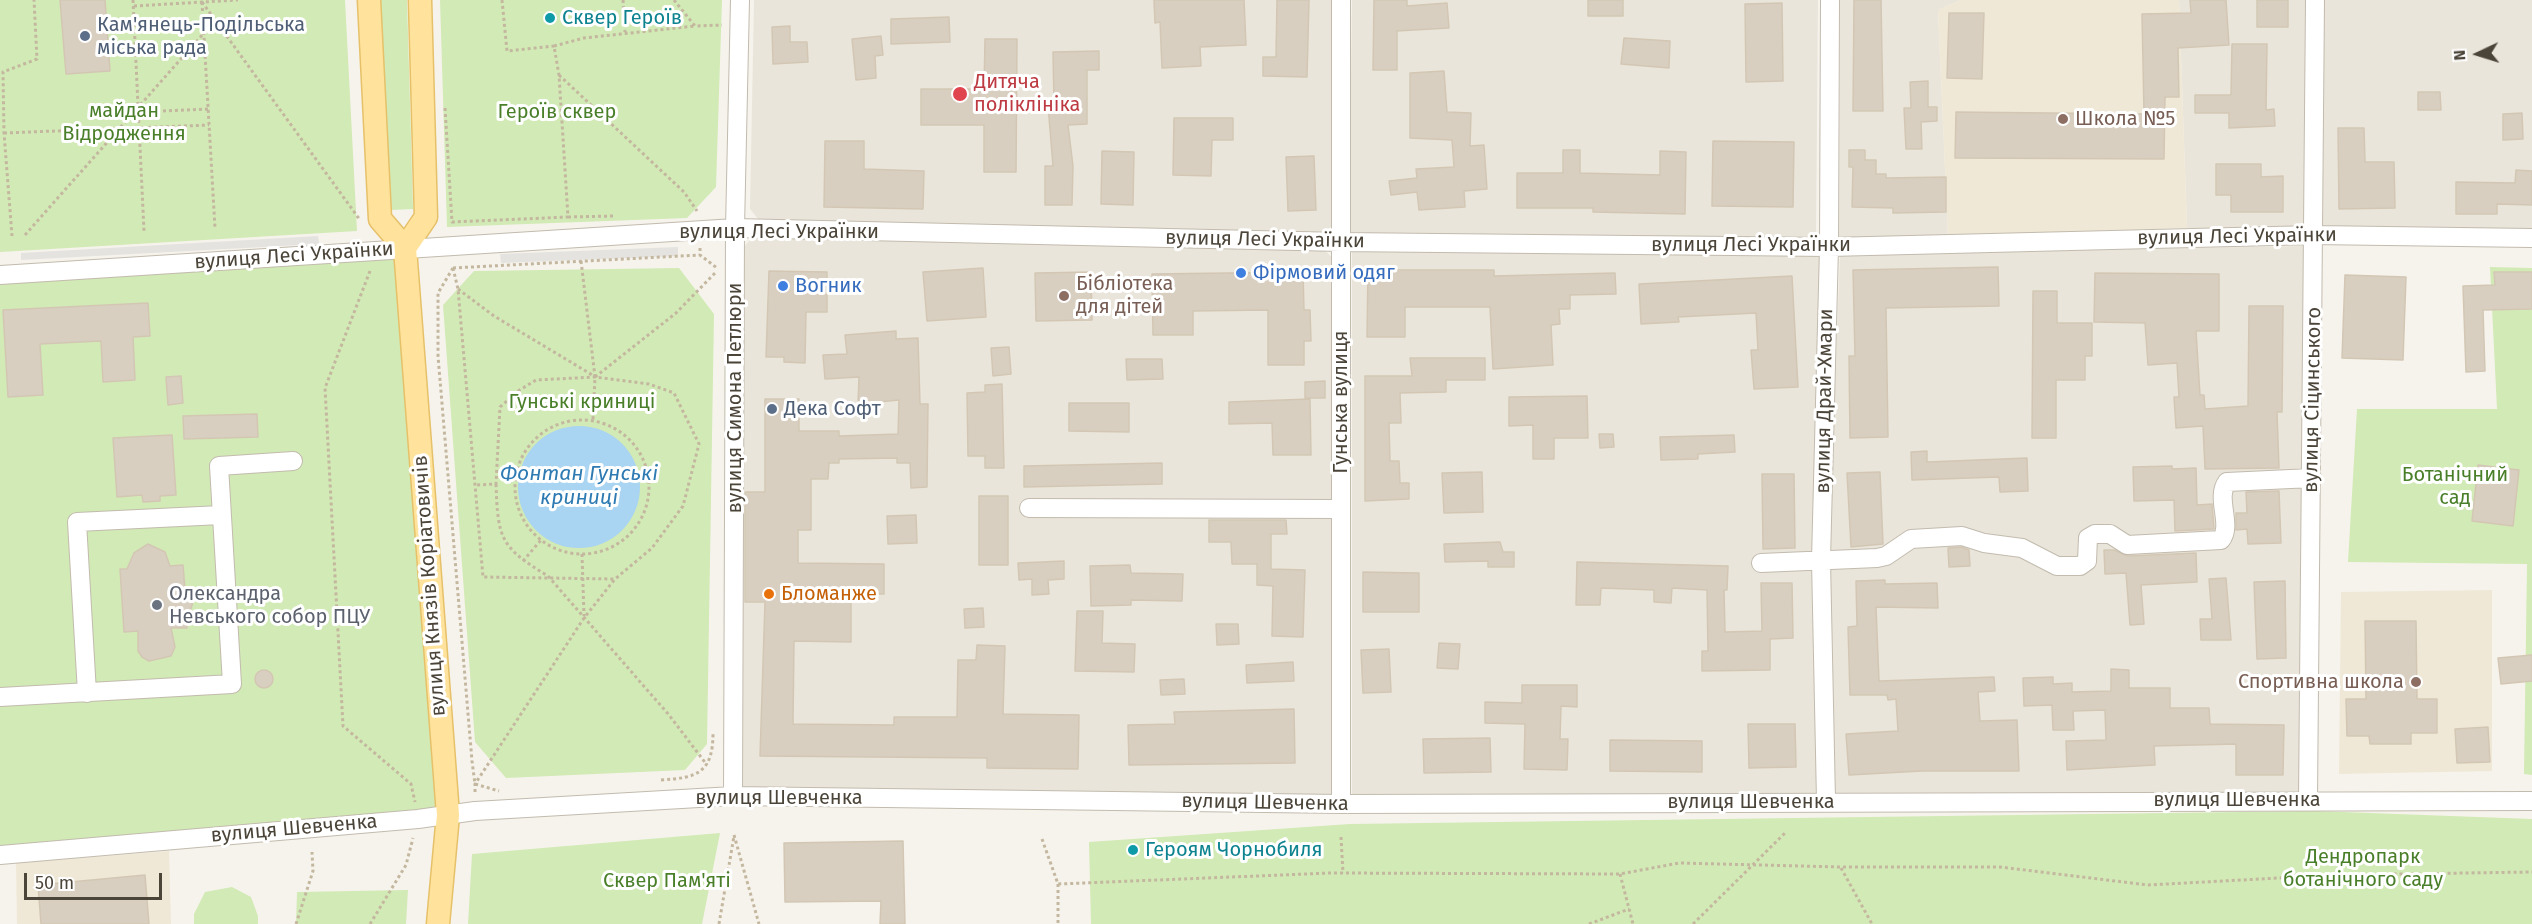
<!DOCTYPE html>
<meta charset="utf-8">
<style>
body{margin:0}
#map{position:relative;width:2532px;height:924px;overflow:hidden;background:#f6f3ec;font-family:"Fira Sans",sans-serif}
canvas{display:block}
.north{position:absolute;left:2448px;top:24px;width:60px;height:60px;-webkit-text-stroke:4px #fff;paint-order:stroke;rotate:266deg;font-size:16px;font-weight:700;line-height:24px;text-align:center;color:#4b4439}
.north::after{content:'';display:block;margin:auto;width:21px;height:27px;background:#4b4439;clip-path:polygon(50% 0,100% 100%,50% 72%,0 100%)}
.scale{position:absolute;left:24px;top:873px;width:138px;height:27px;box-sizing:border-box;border:3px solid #4b4439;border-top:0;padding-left:8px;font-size:18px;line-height:21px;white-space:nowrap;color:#4b4439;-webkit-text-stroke:4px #fff;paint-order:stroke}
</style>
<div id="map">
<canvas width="2532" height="924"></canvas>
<div class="north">N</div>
<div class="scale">50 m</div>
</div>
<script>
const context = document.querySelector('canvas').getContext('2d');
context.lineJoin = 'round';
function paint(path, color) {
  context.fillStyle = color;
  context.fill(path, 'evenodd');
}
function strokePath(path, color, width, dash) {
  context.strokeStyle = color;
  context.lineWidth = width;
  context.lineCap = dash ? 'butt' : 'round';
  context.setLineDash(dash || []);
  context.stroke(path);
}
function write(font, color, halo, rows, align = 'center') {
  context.font = font + ' "Fira Sans",sans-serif';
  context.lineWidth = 6;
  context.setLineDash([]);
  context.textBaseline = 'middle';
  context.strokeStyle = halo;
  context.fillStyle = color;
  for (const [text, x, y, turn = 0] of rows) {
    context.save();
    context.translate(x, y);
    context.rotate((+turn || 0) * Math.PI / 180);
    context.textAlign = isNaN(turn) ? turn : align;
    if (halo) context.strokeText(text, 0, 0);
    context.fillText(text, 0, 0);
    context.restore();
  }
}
const residential = new Path2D(`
 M754,0H1331L1332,226L1322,235L759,220L750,209Z
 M1352,0H1818L1816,241L1349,236Z
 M1840,0H1961L1938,10L1948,236L1839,240Z
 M2179,0H2306L2307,229L2187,228Z
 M2322,0H2532V230L2321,227Z
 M754,235L1323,249L1335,260L1333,795L758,792L743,786L740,773L743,248Z
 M2304,246L2301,792L1832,797L1829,546L1840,254Z
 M1352,251L1820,255L1816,530L1821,795L1352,796Z`);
const education = new Path2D(`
 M1961,0H2179L2187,228L1948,236L1938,10Z
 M2492,590V771L2339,774L2341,592Z
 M169,851L171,924H17L16,863Z`);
const green = new Path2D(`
 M0,0H345L357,231L0,252Z
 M379,0H407L413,209L391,210Z
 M440,0H722L716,187L687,218L447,227Z
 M405,248L448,815L0,855V275Z
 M2490,267L2532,268V775L2524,774L2527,564L2348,562L2357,409H2497Z
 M679,268L714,314L707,744L685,770L506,778L475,742L443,305L474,271Z
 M2315,811L2532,819V924H1091L1089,842L1350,824Z
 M720,833L702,924H468L472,854Z
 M232,887L251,897L258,916V924H194V914L205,892Z
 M408,890L406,924H296L297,892Z`);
const parking = new Path2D(`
 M318,236L319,244L21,260V253Z
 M678,247V256L501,263L500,254Z`);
const water = new Path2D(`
 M518 487a61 61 0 1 1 122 0a61 61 0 1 1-122 0Z`);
const building = new Path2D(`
 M60,0H105L110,71L66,74Z
 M1154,0H1244L1246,45L1200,47L1201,66L1162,68L1160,22L1155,23Z
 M1277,0H1309L1307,77L1263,76V57H1276Z
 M1374,0H1407V6L1447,3L1449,28L1397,31V70H1373Z
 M1588,0H1623V16H1588Z
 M1854,0H1881L1883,111H1853Z
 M2190,0H2226L2229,45L2178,48L2179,97H2165L2164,159L1955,158L1956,112L2144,114L2142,14L2191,13Z
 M2257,0H2288V27H2257Z
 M1782,3L1783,81L1746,82L1745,4Z
 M1949,13H1984L1982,79L1947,78Z
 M949,17L950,42L891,44V19Z
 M790,26V42H807L808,62L773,64L772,27Z
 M881,36L883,55L875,56L876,78L856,80L852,39Z
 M1624,38L1670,41L1669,68L1621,64Z
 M985,39H1017L1016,172H984V125H921V89H984Z
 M2232,44H2267L2266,110L2274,109L2275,126L2229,128V113H2195V95H2231Z
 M1099,51V70H1087V124L1068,125L1073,166L1072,205H1045V166H1053L1048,105H1054L1053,52Z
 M1444,71L1447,112L1471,113L1470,146L1484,145L1487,189L1464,191L1465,207L1419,210L1417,192L1391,195L1389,181L1417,178L1416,169L1454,167L1452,140L1410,138V73Z
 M1928,81V107H1937V121L1921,122L1922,149H1906L1904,108H1911L1910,82Z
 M2418,92H2440L2441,110H2418Z
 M2522,113L2523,139L2503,140V114Z
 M1174,118H1233V140H1212L1211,176L1173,175Z
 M2338,128H2364L2365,162H2394L2395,208L2339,209Z
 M825,141H864V169L924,171L923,209L824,207Z
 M1713,141L1794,142L1793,207L1712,206Z
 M1563,150H1580V173L1660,175V151L1686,152L1685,214L1593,212V208H1517V173H1563Z
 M1849,150H1865V160H1876V174H1886V178L1946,177V212L1893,213V208L1852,207L1853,167H1849Z
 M1102,151L1134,152L1133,205L1101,204Z
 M1314,156L1316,210L1288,211L1286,157Z
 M2216,164H2261V177L2283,176V212H2231V195H2216Z
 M2516,170L2532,171V205L2497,204V214H2456V182L2515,183Z
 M1998,267L1999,306L1886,308L1888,437L1850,438L1849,356H1855L1853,270Z
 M983,268L986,317L927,321L923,272Z
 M1368,270H1494V276L1615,273L1616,294L1570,295V309H1559L1560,324L1551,325L1553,365L1493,369L1490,307H1405V337H1367Z
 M769,271L827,272V312H806L805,363L784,362V357H766Z
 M1091,272L1092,320L1036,321L1035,273Z
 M1303,272L1304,310H1310L1311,341H1304V365H1268V310L1193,311V335H1153L1152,274Z
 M2494,272H2532V309L2483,310L2485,371L2466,372L2463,286L2495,285Z
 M2095,273L2219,274V331H2196L2200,395H2204L2205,409L2248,406L2249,306H2283L2282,412H2277L2279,468L2205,469L2203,426L2176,428L2174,397H2179L2177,363L2148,365L2145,323L2094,322Z
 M2345,275L2406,277L2403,360L2342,358Z
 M1792,276L1798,387L1754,389L1751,350H1758L1756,313L1678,317L1679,322L1641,324L1639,284Z
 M2033,291H2057V323H2092V356H2085V380H2056V438H2032Z
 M148,303L150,336L133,337L135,380L103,382L101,341L40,344L43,395L8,397L3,310Z
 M896,331V339L918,338L920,404H928L927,487L911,488L910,463H897V458L839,459V463H829L828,479H811V530H798V563L884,564V594H851V642L794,641L793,724L894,725V717H957L958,660H976L977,645L1005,646L1003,714L1079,715L1078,769L987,768V758L760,756L765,602H745V492H765V399H799V431H839V436L898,434L899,400L858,404L859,377L825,379L823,355L847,354L845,335Z
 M1009,347L1011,374L993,376L991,348Z
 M1410,358H1485V380H1446V392L1400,393L1401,423H1389L1390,461H1399L1400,483H1409V499L1365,501V376H1412Z
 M1126,359H1162L1163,379L1127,380Z
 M181,376L183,403L168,405L166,377Z
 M1325,381V398H1305V382Z
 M1002,384L1004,468H985V456H968L967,393L985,392V385Z
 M1587,396L1588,438H1554V459H1533V425L1509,426V397Z
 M1310,399L1311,455H1273L1272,423L1229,424V402Z
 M1069,403H1129V432L1069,431Z
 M257,414L258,437L184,439L183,416Z
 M1599,434H1613L1614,447L1600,448Z
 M172,435L176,495L160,496V501L143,502L142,495L117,497L113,438Z
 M1734,435L1735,452L1698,454V459L1661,460L1660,437Z
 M1927,451V462L2027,458L2028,491L2000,492L1999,477L1912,480L1911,452Z
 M1162,463V484L1024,487V466Z
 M2478,465L2519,470L2513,526L2472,521Z
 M2172,466V469L2196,468L2197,505L2212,504L2214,529L2175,531L2174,500L2134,501L2133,467Z
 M1482,472L1483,512L1444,513L1442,473Z
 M1880,472L1883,544L1851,547L1847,473Z
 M1762,474H1794L1795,548L1763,549Z
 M2279,491L2281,543L2248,544L2247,529L2236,530V513H2247L2246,492Z
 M979,496H1008V565H979Z
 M916,515L917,543L888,544L887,516Z
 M1209,520H1286L1287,534H1271V569L1305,570L1303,637L1272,636L1273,586L1257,585V564H1232L1231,542H1209Z
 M1500,542L1503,552H1514V567H1488V561L1445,562L1444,544Z
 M148,544L165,552L170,566L183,565L185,589L190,593L193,601L191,609L186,613L187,628H171L175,647L171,656L149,661L142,657L138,651V631L124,632L120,569H127L134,553Z
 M1961,547L1969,550L1970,566L1949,567L1948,548Z
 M2104,550H2114L2128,556L2196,553L2197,582L2141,585L2144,624L2130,625L2126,573L2105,574Z
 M1064,561V579L1048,580L1049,594L1032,595V579L1019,580L1018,563Z
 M1577,562L1728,566L1727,590H1724L1725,632L1762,631L1761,583H1792L1793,638L1770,639V670L1702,671V651H1708L1707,590L1672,588L1671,603L1654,602V590L1601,588L1600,605H1576Z
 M1130,565L1131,573L1183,574L1182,601L1131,600V605L1091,606L1090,566Z
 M1363,572L1419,573V612H1363Z
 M2226,578L2231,640H2201L2200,619H2212L2209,579Z
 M1885,580V584L1937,583L1938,608L1876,607L1879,681L1994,677L1995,691L1978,692L1980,721L2017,720L2019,771H1922L1849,775L1846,734L1898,731L1896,699L1888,700L1887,695H1850L1848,627L1857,626L1856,581Z
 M2285,581L2286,658L2257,659L2254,582Z
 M983,608L984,627L965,628L964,609Z
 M1077,611H1103L1102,643L1135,644L1134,672L1075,671Z
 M2365,621H2416L2417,699H2437V733H2411V744H2370L2369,736H2347L2346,699H2366Z
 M1216,624H1238L1239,644L1217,645Z
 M1439,643L1460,644L1458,669L1437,668Z
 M1389,649L1391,692L1363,693L1361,650Z
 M2532,655V681L2501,684L2498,658Z
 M1293,662L1294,681L1247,683L1246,665Z
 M2111,669L2129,670V688H2170V708H2209L2210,724L2284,725L2283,775H2236V744L2154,746L2155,765L2067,770L2066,741L2106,740L2105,710L2073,711L2074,730H2053L2052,705L2024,706L2023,678L2053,677V684L2072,683V692L2111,691Z
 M255 679a9 9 0 1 1 18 0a9 9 0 1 1-18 0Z
 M1184,679L1185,694L1161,695L1160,680Z
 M1522,685H1577V707L1561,706L1560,739H1568L1567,770L1524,769L1525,724L1485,723V702L1522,703Z
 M1294,709L1295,763L1129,765L1128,725L1175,724L1174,712Z
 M1748,724H1795L1796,767L1749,768Z
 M2488,727L2490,762L2457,763L2455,729Z
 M1490,738L1491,772L1424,773L1423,739Z
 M1610,740L1702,741V772L1610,771Z
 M903,841L905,924H880L881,901L785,902L784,843Z
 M145,875L149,924H41L38,885Z`);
const path = new Path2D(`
 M133,0L144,231
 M502,0L507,51L554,46
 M623,0L625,32
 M674,0L695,26L722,25
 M202,2L360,220
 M202,2L215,228
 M134,6L238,0
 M559,75L684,192L697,211
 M445,108L452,222L568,217L559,75L554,46L584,38L695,26
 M139,112L208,109
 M4,133L209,125
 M568,217L614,216
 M25,235L204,33
 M12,236L4,133L3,72L37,59L34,0
 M700,248V255L717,268
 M581,261L595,377L593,420
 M453,268L438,293V356L472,761L475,784L499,791
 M453,268L458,289L483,577L615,579
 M453,268L700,255
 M370,271L325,388L343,726L411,784L415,802
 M458,289L494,316L594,376
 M595,377L676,313L716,272
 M515 487a67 67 0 1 1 134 0a67 67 0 1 1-134 0Z
 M496,484C498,539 500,547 548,576L669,715L707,765
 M582,554L584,616
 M523,561L541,540
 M661,780C697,778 713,773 713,733
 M475,792V784L584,618L615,579L652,548L683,506L699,444L674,393L649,384L595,377L536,380L518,391L500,407L496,484L476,485
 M734,835L759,924
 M1341,837L1343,873
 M1042,839L1058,884L1331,873L1620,874L1679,863L1841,867H2000L2148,885L2335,875L2532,872
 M1841,868L1872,924
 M1620,874L1633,924
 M1058,884V924
 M296,924L313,871L312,852
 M370,924L406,865L413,838
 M719,924L734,836
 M1589,924L1629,909
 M1693,924L1785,833`);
const minor = new Path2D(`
 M1341,0V804
 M0,275L735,228L1341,242L1829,247L2314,235L2532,238
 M1029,508L1340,509
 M1761,563L1877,558L1886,556L1911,539L1962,536L1984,543L2022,548L2057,566H2080L2087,561L2088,538L2095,534H2110L2127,545L2221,540C2233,525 2215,498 2227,482L2312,478
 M87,693L77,522L221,515
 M0,697L232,684L219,466L293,461
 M733,796L735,228L740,0
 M2308,800L2315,0
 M1826,801L1821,560L1829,247L1830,0
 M0,855L418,819L475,811L733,796L1341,804L2532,801`);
const major = new Path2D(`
 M369,0L380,219L405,248L448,815L438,924
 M405,248L426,217L420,0`);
const markers = [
 [550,18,6,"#0f9aa8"],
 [85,36,6,"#5c6f8a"],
 [960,94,8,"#e0444e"],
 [2063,119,6,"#8d6e63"],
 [1241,273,6,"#3f7fe0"],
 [783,286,6,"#3f7fe0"],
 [1064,296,6,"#8d6e63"],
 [772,409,6,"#5c6f8a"],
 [769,594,6,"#e8710a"],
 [157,605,6,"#6b7280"],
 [2416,682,6,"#8d6e63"],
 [1133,850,6,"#0f9aa8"]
];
const cultureNames = [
 ["Сквер Героїв",562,18],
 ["Героям Чорнобиля",1145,850]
];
const serviceNames = [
 ["Кам'янець-Подільська",97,25],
 ["міська рада",97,48],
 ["Дека Софт",784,409]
];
const healthNames = [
 ["Дитяча",974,82],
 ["поліклініка",974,105]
];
const parkNames = [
 ["майдан",124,111],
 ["Відродження",124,134],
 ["Героїв сквер",557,112],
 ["Гунські криниці",582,402],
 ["Ботанічний",2455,475],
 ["сад",2455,498],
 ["Дендропарк",2363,857],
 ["ботанічного саду",2363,880],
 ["Сквер Пам'яті",667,881]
];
const educationNames = [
 ["Школа №5",2075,119],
 ["Бібліотека",1076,284],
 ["для дітей",1076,307],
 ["Спортивна школа",2404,682,"right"]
];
const streetNames = [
 ["вулиця Лесі Українки",779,232],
 ["вулиця Лесі Українки",2237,237,-1],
 ["вулиця Лесі Українки",1265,240,1],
 ["вулиця Лесі Українки",1751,245],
 ["вулиця Лесі Українки",294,256,-4],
 ["вулиця Симона Петлюри",735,398,-90],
 ["вулиця Сіцинського",2313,400,-89],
 ["вулиця Драй-Хмари",1825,401,-89],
 ["Гунська вулиця",1341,402,-90],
 ["вулиця Князів Коріатовичів",430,586,-94],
 ["вулиця Шевченка",779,798],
 ["вулиця Шевченка",2237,800],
 ["вулиця Шевченка",1751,802],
 ["вулиця Шевченка",1265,803,1],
 ["вулиця Шевченка",294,829,-5]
];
const shopNames = [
 ["Фірмовий одяг",1253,273],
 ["Вогник",795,286]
];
const worshipNames = [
 ["Олександра",169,594],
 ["Невського собор ПЦУ",169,617]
];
const foodNames = [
 ["Бломанже",781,594]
];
const waterNames = [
 ["Фонтан Гунські",579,474],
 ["криниці",579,498]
];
paint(residential, '#eae5da');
paint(education, '#efe8d6');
paint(green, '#d2eab5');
paint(parking, '#e5e3e0');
paint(water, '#a9d4f2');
paint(building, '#d8cfc1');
strokePath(building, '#d3c7b4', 1.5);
strokePath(minor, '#c2bbae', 20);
strokePath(major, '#e6c16a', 25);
strokePath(path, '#c4b79f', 3, [3, 3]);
strokePath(minor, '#fff', 18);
strokePath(major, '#ffe39c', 22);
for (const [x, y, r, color] of markers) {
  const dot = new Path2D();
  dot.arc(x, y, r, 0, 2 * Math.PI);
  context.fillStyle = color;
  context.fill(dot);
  strokePath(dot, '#fff', 2);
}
write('20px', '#0d838f', '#fff', cultureNames, 'left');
write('20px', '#4e5e75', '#fff', serviceNames, 'left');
write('20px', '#be3a42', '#fff', healthNames, 'left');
write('20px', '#4a7f2a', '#fff', parkNames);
write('20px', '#785e54', '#fff', educationNames, 'left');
write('20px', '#4b4439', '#fff', streetNames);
write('20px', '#366cbe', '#fff', shopNames, 'left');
write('20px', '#5b616d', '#fff', worshipNames, 'left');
write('20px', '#c56008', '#fff', foodNames, 'left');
write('italic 21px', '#2e7ab2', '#fff', waterNames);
</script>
